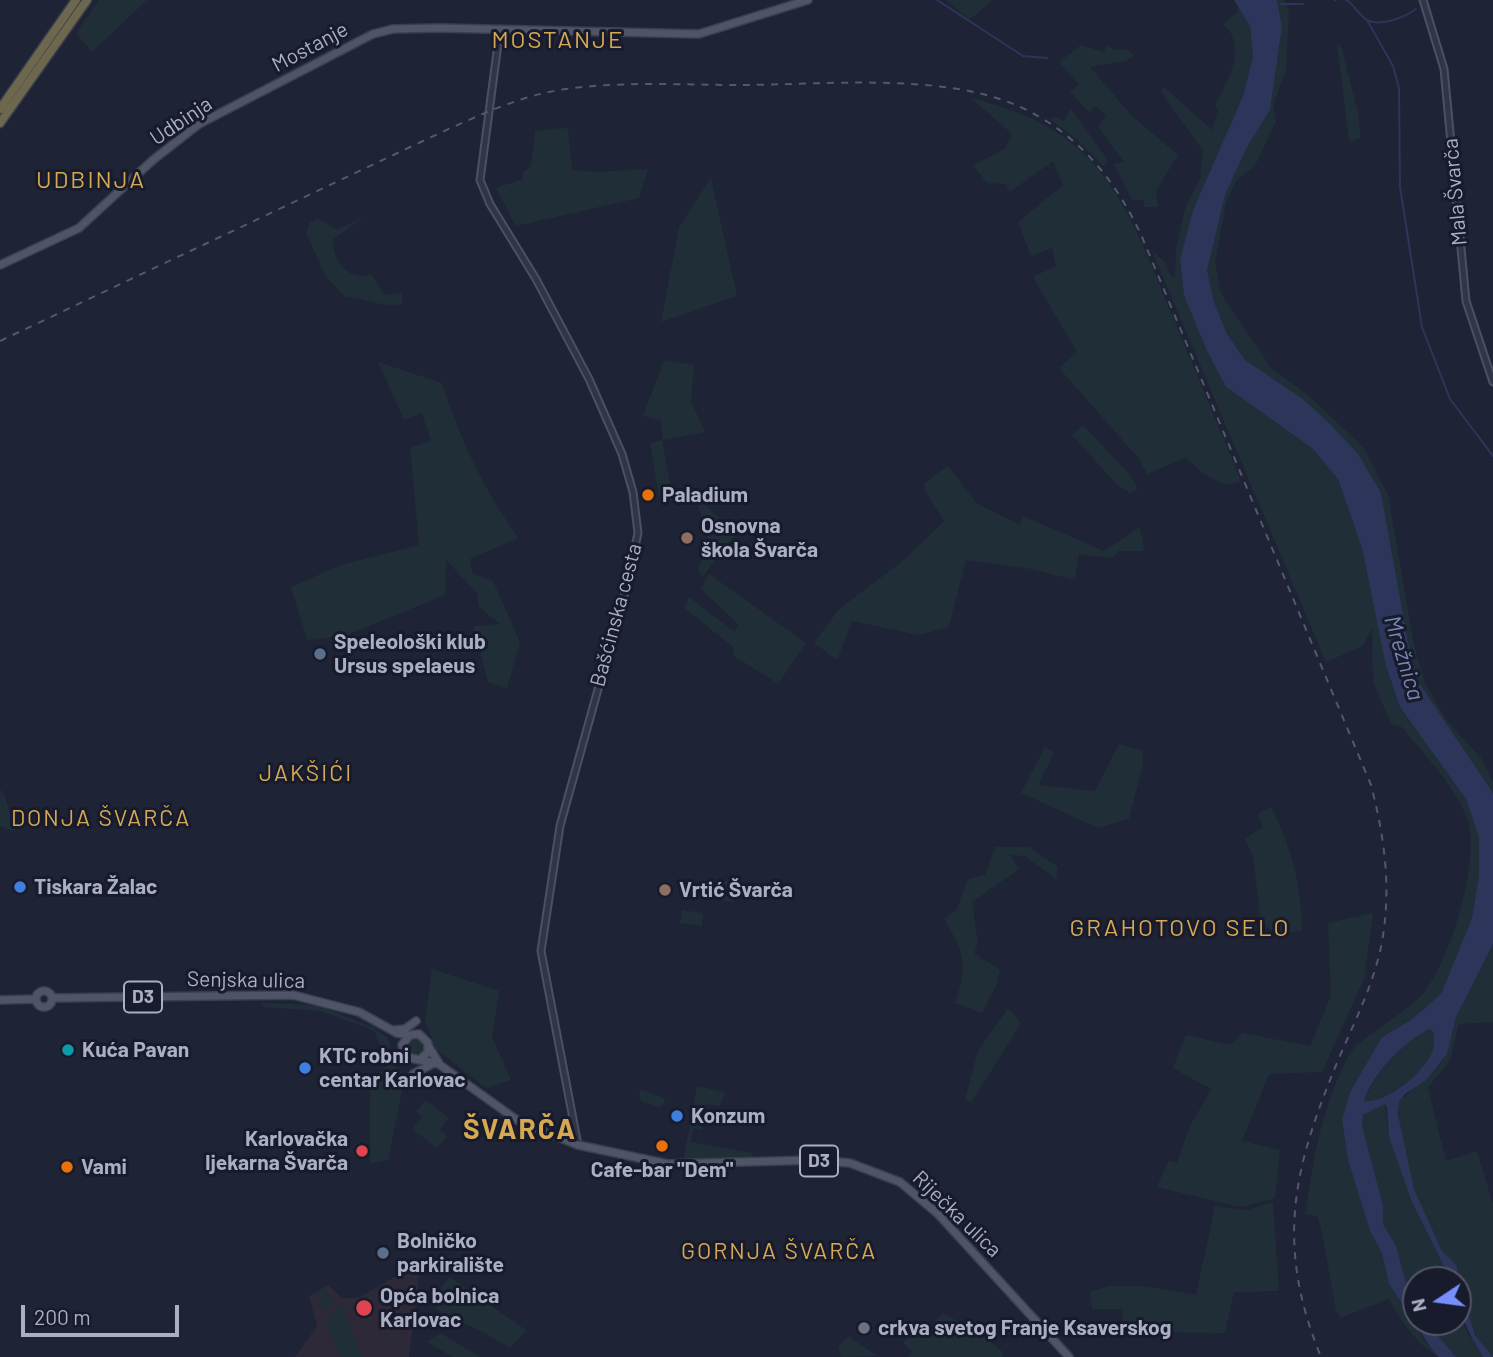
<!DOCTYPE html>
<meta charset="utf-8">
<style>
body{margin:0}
#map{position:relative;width:1493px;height:1357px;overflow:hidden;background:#1e2336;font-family:Barlow,sans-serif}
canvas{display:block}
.north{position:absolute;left:1402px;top:1266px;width:70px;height:70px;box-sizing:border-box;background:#171b2b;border:2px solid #525668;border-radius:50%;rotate:257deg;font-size:19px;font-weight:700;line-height:28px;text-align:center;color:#abafc4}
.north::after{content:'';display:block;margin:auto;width:24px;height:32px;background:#778ffc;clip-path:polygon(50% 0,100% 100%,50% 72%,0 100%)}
.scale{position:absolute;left:21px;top:1305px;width:158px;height:32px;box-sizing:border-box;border:4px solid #abafc4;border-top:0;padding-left:9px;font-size:21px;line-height:24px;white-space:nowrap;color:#abafc4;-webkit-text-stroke:5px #171b2b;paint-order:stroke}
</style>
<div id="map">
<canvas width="1493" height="1357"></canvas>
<div class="north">N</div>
<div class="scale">200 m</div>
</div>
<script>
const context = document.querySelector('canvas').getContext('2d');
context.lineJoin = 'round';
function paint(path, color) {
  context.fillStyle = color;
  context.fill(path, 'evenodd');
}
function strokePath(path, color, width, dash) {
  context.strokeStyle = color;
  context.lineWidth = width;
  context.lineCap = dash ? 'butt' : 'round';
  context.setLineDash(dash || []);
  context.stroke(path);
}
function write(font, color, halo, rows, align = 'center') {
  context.font = font + ' Barlow,sans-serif';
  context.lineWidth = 6;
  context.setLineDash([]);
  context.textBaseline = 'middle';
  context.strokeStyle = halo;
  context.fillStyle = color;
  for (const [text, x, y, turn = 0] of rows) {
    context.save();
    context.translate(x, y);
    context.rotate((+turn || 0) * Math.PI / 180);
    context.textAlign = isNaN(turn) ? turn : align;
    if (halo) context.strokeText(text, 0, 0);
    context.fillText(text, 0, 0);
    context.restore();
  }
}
const medical = new Path2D(`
 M421,1262L409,1357H295L317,1326L309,1296L328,1285L342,1298H358Z`);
const green = new Path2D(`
 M99,0H147L92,52L76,33Z
 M946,0H993L969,20Z
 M1277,0H1285L1289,14L1286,71L1273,105L1276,121L1255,166L1236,181L1226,203L1215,263L1221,294L1272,369L1308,395L1364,448L1388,495L1415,650L1425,683L1447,721L1481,758L1493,782V793L1419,683L1410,652L1381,493L1270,380L1245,360L1227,334L1214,302L1207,269L1214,234L1225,195L1247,147L1270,110L1282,27Z
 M1238,6L1250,26L1253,56L1243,96L1193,210L1180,260L1184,296L1207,351L1226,387L1312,448L1338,479L1362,548L1386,666L1400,707L1466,799L1479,837V876L1472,918L1441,994L1411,1020L1382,1037L1350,1092L1342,1120L1348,1160L1370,1231L1382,1253L1389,1284L1425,1341L1439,1357C1418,1346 1400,1320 1389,1299L1340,1318L1336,1311C1334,1299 1321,1220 1317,1216L1306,1214C1312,1161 1323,1103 1349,1055C1359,1038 1403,1014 1419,998C1449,969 1482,857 1467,818C1454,784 1423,754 1402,727L1391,724L1373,682L1372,628L1363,646L1326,662L1152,251L1165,262L1172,278H1175L1176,248L1186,205L1200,179L1203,151L1161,92L1164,87L1212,130L1218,111L1215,105C1227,82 1249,46 1223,24L1237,13Z
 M1107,44L1114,50L1128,49L1134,56L1126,61L1090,67L1131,115L1178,155L1156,191L1158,207H1145L1143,200H1132L1114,164L1124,162L1098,127L1106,115L1095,106L1089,112L1070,92L1079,84L1059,62L1081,45L1104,52Z
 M1337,44L1341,45L1358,112L1361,138L1349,141Z
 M971,98C1013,109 1051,122 1083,153C1128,196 1148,259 1172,315C1195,370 1218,426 1241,481C1219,492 1201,470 1185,458L1147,474L1139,459L1059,368L1077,352L1033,277L1056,266L1052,248L1031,256L1018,222L1063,185L1053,161L1010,192L1006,184L987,183L973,165L1005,149L1012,134Z
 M1071,109L1104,155L1108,162L1103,166L1078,140L1051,120L1053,116L1064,121Z
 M568,128L572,170L596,172L648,169L639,198L516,226L496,188L523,179L522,173L531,166L535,131Z
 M711,178L737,296L661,322L679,227Z
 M368,215L333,239C331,261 350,282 371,274L385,295L402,293V304C382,308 366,298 345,297L325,275L306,233L309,223L317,218L337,230Z
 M664,360L694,365L691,401L705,432L663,440L661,421L643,416Z
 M378,362L442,383C460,439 484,491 519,538L470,559L472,573L493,581L520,642L507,688L488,682L473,626L500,624L479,607L477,593L446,560L445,595L344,636L307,640L291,587L341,565L419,545L410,448L431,441L422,413L404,420Z
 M1083,425L1131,476L1138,489L1130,493L1117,485L1072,435Z
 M662,440L673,500L660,503L650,443Z
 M948,466L976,503L1020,525L1023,516L1104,551L1140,527L1144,551H1119L1111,558L1079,554L1075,580L1031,569L966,560L949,627L919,635L852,621L837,660L814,643L839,609L904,560L944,521L925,491L924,483Z
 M696,499H699L736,534L702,577L697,568L704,558L713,555Z
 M709,574L806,643L778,684L733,655V647L684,608L689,597L735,632L738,624L701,589Z
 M1119,744L1142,750L1143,765L1129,819L1098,828L1021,793L1045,747L1054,753L1038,785L1095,791Z
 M0,791H3L16,832L0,826Z
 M1271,807C1292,849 1301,883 1302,931L1278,933L1261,924L1253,856L1245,839L1263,827L1257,814Z
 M995,847H1029L1058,867L1056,879L1025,856L1010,855L1019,869L972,902L978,943L974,953L1000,970L997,984L982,1013L955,1003C968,966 964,952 944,919L956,911L968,879L985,875Z
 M700,879L736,882L734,902L698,897Z
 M682,910L703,913L702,926L680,923Z
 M1373,913L1364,979L1322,1072L1269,1074L1242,1141L1280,1150L1275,1198L1247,1206H1235L1157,1187L1168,1161L1177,1163L1189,1128L1211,1089L1173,1068L1186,1035L1230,1045L1243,1033L1310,1046L1331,996L1328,923Z
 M1493,944V1022L1459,1024L1450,1060L1428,1088L1446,1161L1477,1151L1493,1204V1357C1471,1337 1458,1295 1456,1266L1442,1251L1414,1189L1399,1128V1102L1443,1061L1456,1017Z
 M432,969L499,991L492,1037L511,1080L486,1088L436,1049L425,1020Z
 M263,1003L318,1005L372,1027L388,1038L390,1045L387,1058L390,1064L403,1072L404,1081L388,1160L370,1164V1081L386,1067L375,1031L320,1011L263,1007Z
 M1008,1008L1021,1023L971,1103L965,1099L978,1051Z
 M1429,1029L1433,1030C1434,1037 1435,1046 1433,1052C1426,1071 1383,1104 1364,1102C1376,1071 1401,1045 1429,1029Z
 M405 1047a10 10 0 1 1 20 0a10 10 0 1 1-20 0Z
 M697,1086L725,1092L720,1106L707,1104L702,1130L693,1129L691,1142L752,1153L751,1163H683Z
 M642,1090L665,1098L664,1104L659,1108L641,1101L639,1091Z
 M425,1100L449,1118L440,1130L447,1136L437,1148L412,1129L422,1117L416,1112Z
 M1385,1104L1389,1137L1406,1184L1451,1277V1280H1416V1304L1407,1286L1396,1246L1383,1224V1204L1362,1126L1363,1115Z
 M1273,1202L1279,1291L1234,1292L1225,1333L1123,1332V1309H1092L1090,1291L1110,1286H1143L1196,1295L1215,1206L1247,1210Z
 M450,1277L526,1330L510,1348C497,1341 484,1332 471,1326C447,1318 447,1325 432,1300Z
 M324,1289L335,1302L326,1311H324L318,1294Z
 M342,1304L362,1357H339L326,1320Z
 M1458,1307L1466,1331L1483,1357H1456L1426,1322H1458Z
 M942,1313L975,1330L1003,1352V1357H908L912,1351L903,1343L917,1326L925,1333Z
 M440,1333L480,1357H453L427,1342Z
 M848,1336L878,1356L841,1357L838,1348Z`);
const water = new Path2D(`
 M1234,0H1277L1282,27L1270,110L1247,147L1225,195L1207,270L1214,302L1227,334L1245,360L1304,400L1330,424L1358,454L1381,493L1410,652L1419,683L1493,793V944L1456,1017L1447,1054L1426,1080L1405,1094L1399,1102L1398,1115L1414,1189L1442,1251L1457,1266L1458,1280H1451L1412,1202L1389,1137L1387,1107L1385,1104L1363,1115L1362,1126L1383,1205V1224L1396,1246L1407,1286L1416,1304V1322H1426L1456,1357H1439L1433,1351L1389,1284L1382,1253L1370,1231L1348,1160L1342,1120L1350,1092L1382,1037L1411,1020L1441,994L1472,918L1479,876V837L1466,799L1400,707L1386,666L1362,548L1338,479L1312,448L1226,387L1207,351L1184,296L1180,260L1193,210L1243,96L1253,56L1250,26ZM1429,1029L1433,1031C1434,1037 1435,1047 1432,1053C1423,1073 1386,1104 1364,1101C1374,1072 1402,1044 1429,1029Z
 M1458,1282L1475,1335L1493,1357H1483C1467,1331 1458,1313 1458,1282Z`);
const stream = new Path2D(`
 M937,0L1023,56L1047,58
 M1335,0H1336
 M1346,0C1355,5 1359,16 1367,20C1381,27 1405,17 1416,9
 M1280,4H1303
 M1367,20L1393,66L1399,88L1400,187L1422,327L1450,399L1493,456`);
const minor = new Path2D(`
 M1423,0L1444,69L1466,301L1493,382
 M500,29L480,180L490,204L536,279L589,379L622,454L633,492L638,533L627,585L560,826L541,951L578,1145
 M559,1137L569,1133L574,1124`);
const major = new Path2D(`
 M0,265L79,228L153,160L199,124L373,34L393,29L440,28L699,34L808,0
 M36 999a8 8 0 1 1 16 0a8 8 0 1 1-16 0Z
 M53,998L293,995L359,1012L397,1033L410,1035
 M0,1000L36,999
 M395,1030L405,1029L416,1021
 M429,1047L440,1065L517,1120L578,1145L668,1164L815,1160L850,1163L900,1182L938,1214L1069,1357
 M420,1060L428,1052V1043L419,1034L410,1035L402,1045L406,1057L439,1064
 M413,1074L434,1063`);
const highway = new Path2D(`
 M0,109L76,0
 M0,123L87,0`);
const rail = new Path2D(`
 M0,341L442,132C482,114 522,95 566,89C623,81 683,85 740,85C824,85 941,72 1018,106C1077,132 1116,180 1142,237L1371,785C1385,839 1392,891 1381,947C1373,984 1357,1017 1342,1051C1295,1162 1273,1240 1321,1357`);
const markers = [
 [648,495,7,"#e8710a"],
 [687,538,7,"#8d6e63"],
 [320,654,7,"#5c6f8a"],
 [20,887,7,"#3f7fe0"],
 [665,890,7,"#8d6e63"],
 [68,1050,7,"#0f9aa8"],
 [305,1068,7,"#3f7fe0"],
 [677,1116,7,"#3f7fe0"],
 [662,1146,7,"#e8710a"],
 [362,1151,7,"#e0444e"],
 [67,1167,7,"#e8710a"],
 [383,1253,7,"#5c6f8a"],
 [364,1308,9,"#e0444e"],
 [864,1328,7,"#6b7280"]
];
const shields = [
 [143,997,38],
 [819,1161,38]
];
const shieldNames = [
 ["D3",143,997],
 ["D3",819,1161]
];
const streetNames = [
 ["Mostanje",310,47,-28],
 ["Udbinja",181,121,-34],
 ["Mala Švarča",1455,192,-95],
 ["Bašćinska cesta",616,615,-75],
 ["Senjska ulica",246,980,1],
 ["Riječka ulica",957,1214,44]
];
const poiNames = [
 ["Paladium",662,495],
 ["Osnovna",701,526],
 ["škola Švarča",701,550],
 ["Speleološki klub",334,642],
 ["Ursus spelaeus",334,666],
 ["Tiskara Žalac",34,887],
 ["Vrtić Švarča",679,890],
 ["Kuća Pavan",82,1050],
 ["KTC robni",319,1056],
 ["centar Karlovac",319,1080],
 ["Konzum",691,1116],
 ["Karlovačka",348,1139,"right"],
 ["ljekarna Švarča",348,1163,"right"],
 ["Vami",81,1167],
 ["Cafe-bar \"Dem\"",662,1170,"center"],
 ["Bolničko",397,1241],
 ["parkiralište",397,1265],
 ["Opća bolnica",380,1296],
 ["Karlovac",380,1320],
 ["crkva svetog Franje Ksaverskog",878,1328]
];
const waterNames = [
 ["Mrežnica",1404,658,73]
];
const neighbourhoodNames = [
 ["JAKŠIĆI",306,773],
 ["DONJA ŠVARČA",101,818],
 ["GORNJA ŠVARČA",779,1251]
];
const quarterNames = [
 ["MOSTANJE",558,40],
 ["UDBINJA",91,180],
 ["GRAHOTOVO SELO",1180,928]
];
const districtNames = [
 ["ŠVARČA",520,1130]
];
paint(medical, '#2e2938');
paint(green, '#202f37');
paint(water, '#2d365a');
strokePath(stream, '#2d365a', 2);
strokePath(minor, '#4c5062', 9);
strokePath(major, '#3b3f50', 10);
strokePath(highway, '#393d4e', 11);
strokePath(minor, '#313647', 5);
strokePath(major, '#4f5467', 7);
strokePath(highway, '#6d674e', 8);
strokePath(rail, '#53586e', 2, [7, 7]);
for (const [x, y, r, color] of markers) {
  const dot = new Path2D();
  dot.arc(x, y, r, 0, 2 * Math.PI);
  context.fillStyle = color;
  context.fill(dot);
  strokePath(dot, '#171b2b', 2.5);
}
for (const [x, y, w] of shields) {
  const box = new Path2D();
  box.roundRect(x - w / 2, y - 15.5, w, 31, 5);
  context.fillStyle = '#171b2b';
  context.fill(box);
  strokePath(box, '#abafc4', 2);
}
write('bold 19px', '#abafc4', null, shieldNames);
write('21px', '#abafc4', '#171b2b', streetNames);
write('bold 21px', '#abafc4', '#171b2b', poiNames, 'left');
write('italic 23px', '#7985b2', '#171b2b', waterNames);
context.letterSpacing = '2px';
write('23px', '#d7a853', '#171b2b', neighbourhoodNames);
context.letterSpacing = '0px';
context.letterSpacing = '2px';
write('24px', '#d7a853', '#171b2b', quarterNames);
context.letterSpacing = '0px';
context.letterSpacing = '2px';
write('bold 28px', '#d7a853', '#171b2b', districtNames);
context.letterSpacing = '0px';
</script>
